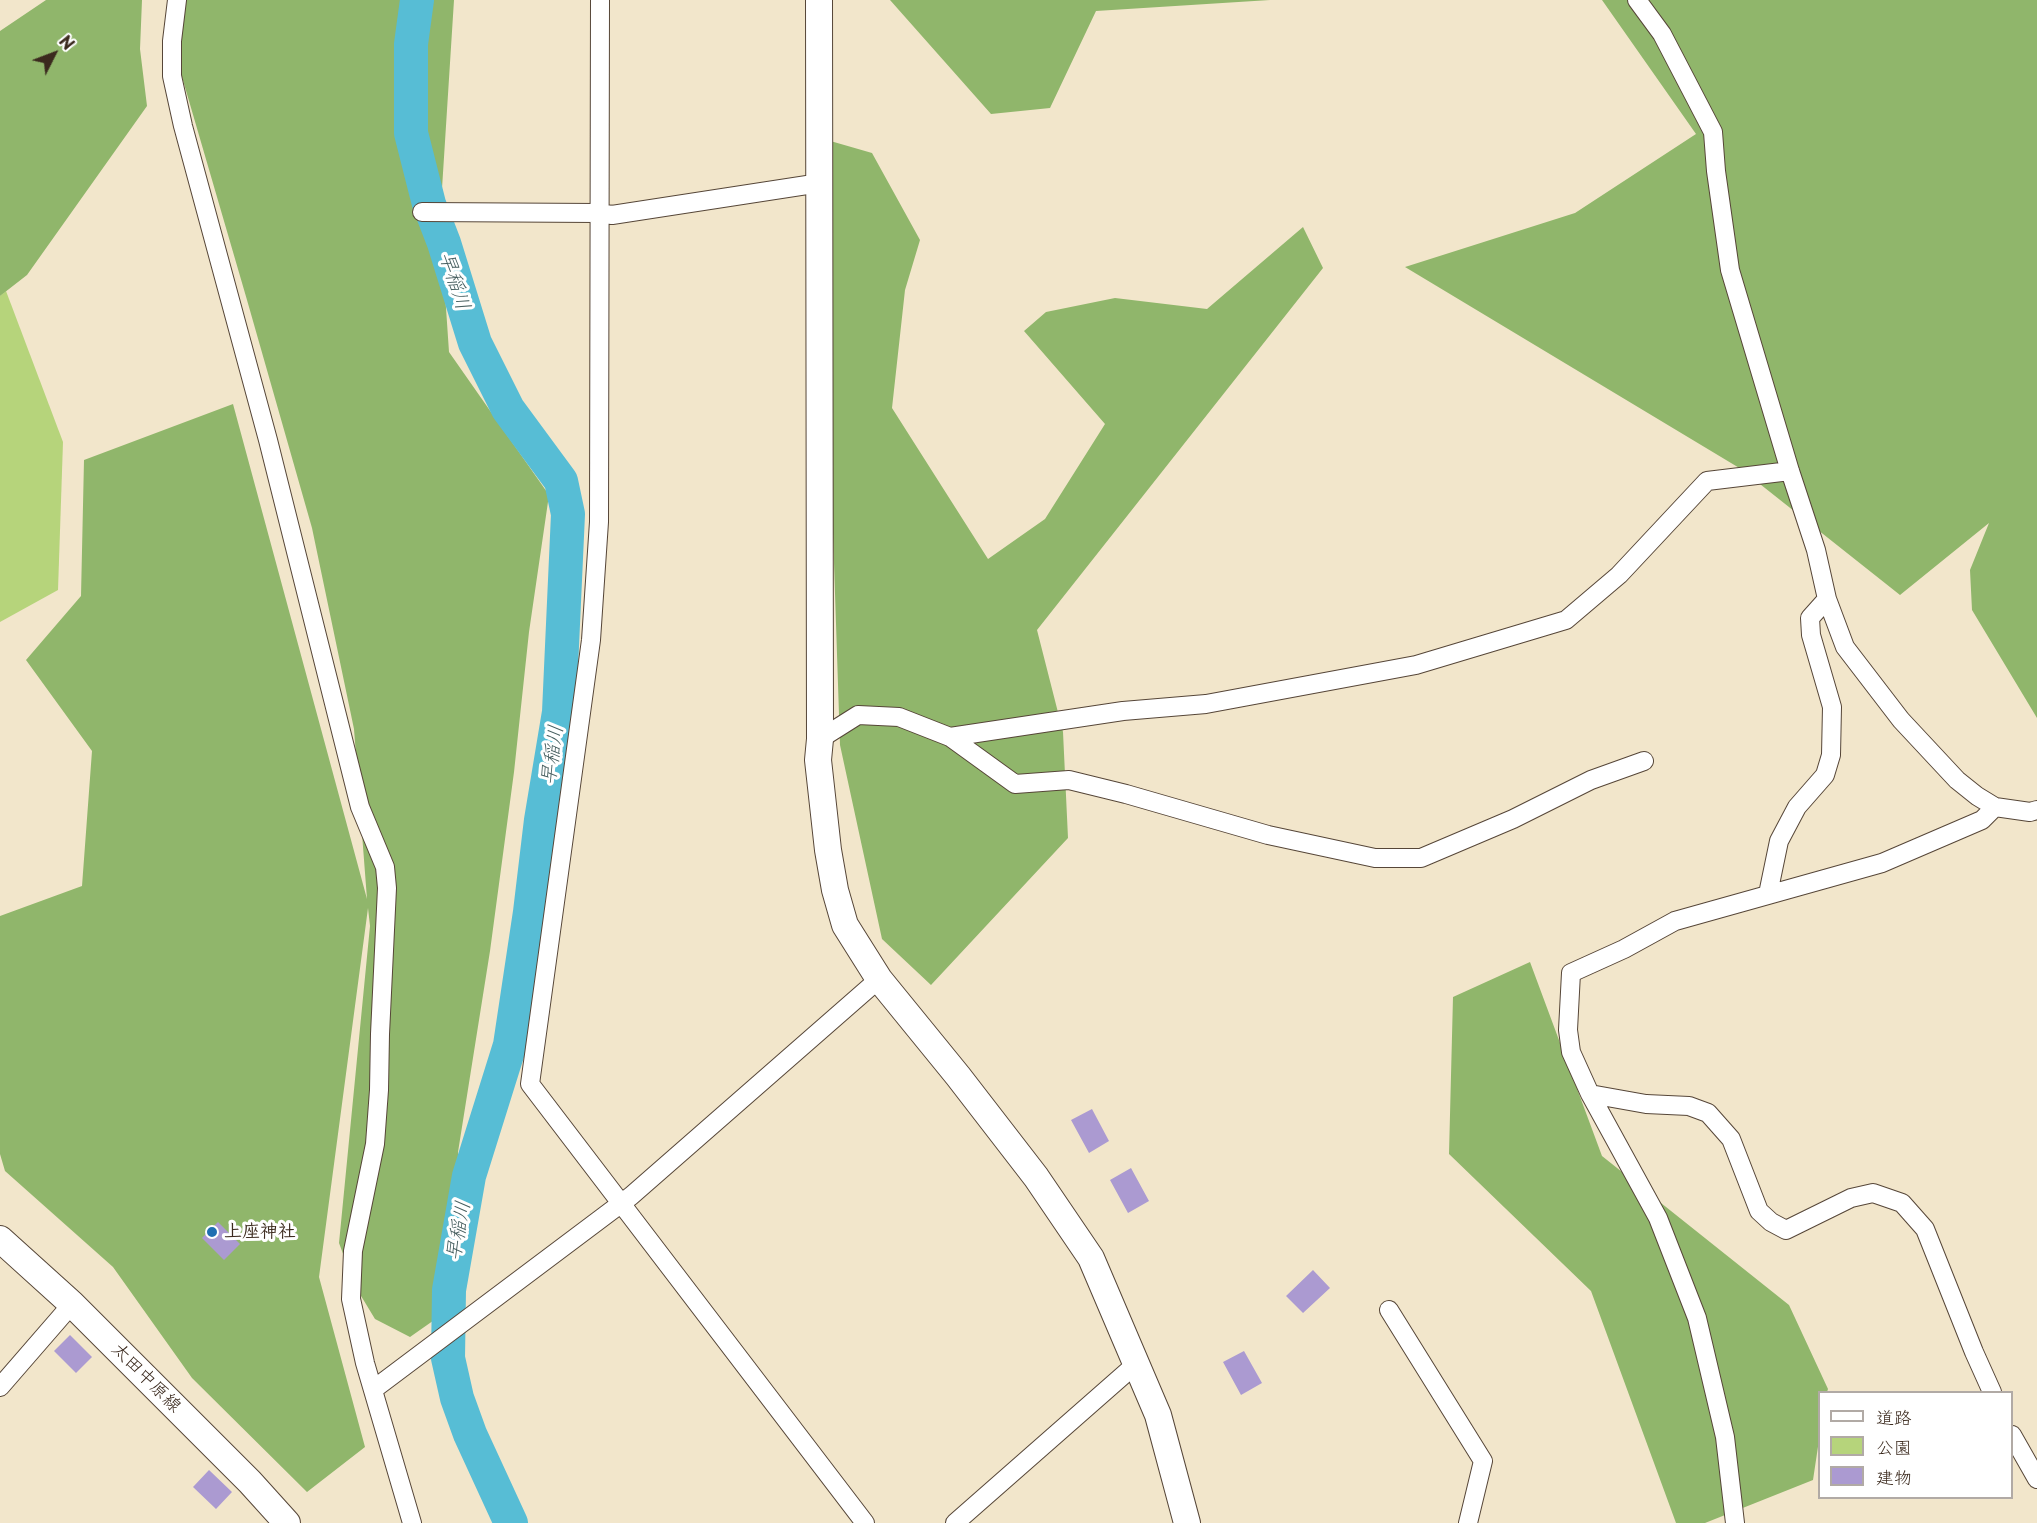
<!DOCTYPE html>
<meta charset="utf-8">
<style>
body{margin:0}
#map{position:relative;width:2037px;height:1523px;overflow:hidden;background:#f2e6cb;font-family:"Playpen Sans","Klee One",sans-serif}
canvas{display:block}
.legend{position:absolute;left:1818px;top:1391px;width:195px;height:108px;box-sizing:border-box;background:#fff;border:2px solid #b1aaa5;margin:0;padding:8px 10px;list-style:none;font-size:18px;color:#3b2a1e}
.legend li{display:flex;align-items:center;gap:12px;height:30px}
.legend b{width:30px;border:2px solid #b1aaa5}
.north{position:absolute;left:24px;top:24px;width:60px;height:60px;-webkit-text-stroke:4px #fff;paint-order:stroke;rotate:48deg;font-size:16px;font-weight:700;line-height:24px;text-align:center;color:#3b2a1e}
.north::after{content:'';display:block;margin:auto;width:21px;height:27px;background:#3b2a1e;clip-path:polygon(50% 0,100% 100%,50% 72%,0 100%)}
</style>
<div id="map">
<canvas width="2037" height="1523"></canvas>
<ul class="legend">
<li><b style="height:8px;background:#fff"></b>道路</li>
<li><b style="height:16px;background:#b6d47b"></b>公園</li>
<li><b style="height:16px;background:#ab9ad1"></b>建物</li>
</ul>
<div class="north">N</div>
</div>
<script>
const context = document.querySelector('canvas').getContext('2d');
context.lineJoin = 'round';
function paint(path, color) {
  context.fillStyle = color;
  context.fill(path, 'evenodd');
}
function strokePath(path, color, width, dash) {
  context.strokeStyle = color;
  context.lineWidth = width;
  context.lineCap = dash ? 'butt' : 'round';
  context.setLineDash(dash || []);
  context.stroke(path);
}
function write(font, color, halo, rows, align = 'center') {
  context.font = font + ' "Playpen Sans","Klee One",sans-serif';
  context.lineWidth = 6;
  context.setLineDash([]);
  context.textBaseline = 'middle';
  context.strokeStyle = halo;
  context.fillStyle = color;
  for (const [text, x, y, turn = 0] of rows) {
    context.save();
    context.translate(x, y);
    context.rotate((+turn || 0) * Math.PI / 180);
    context.textAlign = isNaN(turn) ? turn : align;
    if (halo) context.strokeText(text, 0, 0);
    context.fillText(text, 0, 0);
    context.restore();
  }
}
const green = new Path2D(`
 M6,291L63,442L58,590L0,622V296Z`);
const forest = new Path2D(`
 M46,0H142L140,49L147,106L27,275L0,296V31Z
 M173,0H454L440,220L449,352L549,495L529,632L514,772L490,951L458,1152L457,1304L410,1337L375,1319L355,1286L339,1243L370,926L368,908L319,1277L365,1447L307,1492L192,1378L113,1267L5,1171L0,1154V916L82,886L92,751L26,660L81,596L84,460L233,404L367,899L354,729L312,528L247,300L180,70Z
 M890,0H1270L1096,11L1050,108L991,114Z
 M1602,0H2037V718L1972,610L1970,570L1989,523L1900,595L1741,469L1405,267L1575,213L1696,134Z
 M820,138L872,153L920,240L905,290L892,408L988,559L1045,519L1105,424L1024,331L1046,312L1115,298L1207,309L1303,227L1323,268L1037,630L1063,732L1068,838L931,985L882,939L840,745Z
 M1530,962L1602,1156L1789,1305L1828,1389L1827,1392H1820L1819,1440L1813,1480L1705,1523H1676L1591,1291L1449,1154L1453,997Z`);
const river = new Path2D(`
 M417,0L411,44V133L429,204L444,243L475,343L508,409L561,481L568,514L559,712L541,820L530,912L510,1045L469,1176L449,1290L448,1358L457,1398L470,1434L511,1523`);
const building = new Path2D(`
 M1092,1109L1109,1141L1089,1153L1071,1120Z
 M1131,1168L1149,1201L1128,1213L1110,1180Z
 M218,1222L240,1244L224,1260L202,1238Z
 M1313,1270L1330,1288L1303,1313L1286,1296Z
 M70,1335L92,1357L76,1373L54,1351Z
 M1244,1351L1262,1383L1241,1395L1223,1362Z
 M209,1470L232,1492L216,1509L193,1487Z`);
const street = new Path2D(`
 M177,0L172,41V76L183,126L268,440L360,807L385,867L387,888L380,1034L379,1090L375,1144L353,1251L351,1299L365,1363L412,1523
 M600,0L599,522L591,640L530,1084L865,1523
 M1637,0L1662,34L1713,132L1716,171L1730,270L1790,471L1816,550L1827,599L1845,647L1901,720L1957,780L1977,796L1995,807L2030,812L2037,810
 M422,212L598,213L612,215L820,183
 M950,737L1123,711L1206,704L1416,665L1566,620L1619,575L1707,481L1790,471
 M820,739L858,715L899,717L950,737L1015,784L1069,780L1126,794L1268,835L1375,858H1421L1513,819L1591,780L1644,761
 M1768,894L1779,841L1797,807L1825,775L1831,755L1832,707L1811,635L1810,618L1827,599
 M1590,1094L1646,1104L1689,1106L1708,1113L1731,1139L1759,1211L1771,1222L1786,1230L1851,1198L1873,1193L1902,1203L1925,1229L1974,1352L1992,1392
 M1389,1310L1483,1461L1468,1523
 M0,1387L72,1304
 M374,1389L631,1196L879,979
 M2012,1435L2037,1479
 M955,1523L1136,1364
 M1735,1523L1725,1437L1697,1318L1658,1218L1590,1094L1571,1052L1568,1030L1571,973L1624,949L1675,921L1882,863L1982,820L1995,807`);
const secondary = new Path2D(`
 M819,0L820,739L818,760L828,850L835,890L845,925L879,979L958,1076L1036,1177L1091,1258L1158,1415L1187,1523
 M0,1239L72,1304L250,1482L287,1523`);
const markers = [
 [212,1232,6,"#1f6fb2"]
];
const poiNames = [
 ["上座神社",224,1232]
];
const streetNames = [
 ["太田中原線",146,1378,45]
];
const waterNames = [
 ["早稲川",454,281,72],
 ["早稲川",553,755,-82],
 ["早稲川",459,1231,-80]
];
paint(green, '#b6d47b');
paint(forest, '#90b66b');
strokePath(river, '#57bdd5', 34);
paint(building, '#ab9ad1');
strokePath(street, '#564638', 20);
strokePath(secondary, '#564638', 28);
strokePath(street, '#fff', 18);
strokePath(secondary, '#fff', 26);
for (const [x, y, r, color] of markers) {
  const dot = new Path2D();
  dot.arc(x, y, r, 0, 2 * Math.PI);
  context.fillStyle = color;
  context.fill(dot);
  strokePath(dot, '#fff', 2);
}
write('bold 18px', '#3b2a1e', '#fff', poiNames, 'left');
write('18px', '#3b2a1e', '#fff', streetNames);
write('italic 20px', '#455d5e', '#fff', waterNames);
</script>
